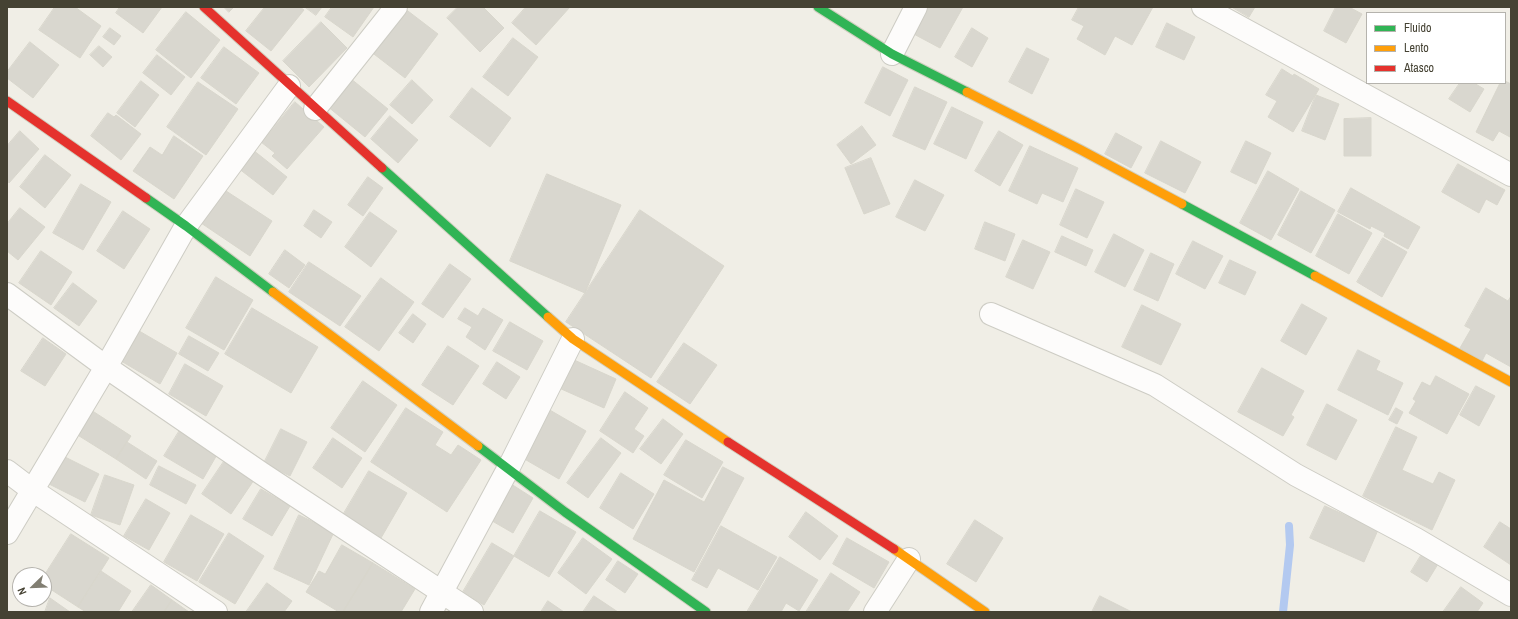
<!DOCTYPE html>
<style>
body{margin:0}
#map{position:relative;width:1518px;height:619px;overflow:hidden;background:#f0eee6;font-family:"Archivo Narrow",sans-serif}
canvas{display:block}
.frame{position:absolute;inset:0;border:8px solid #454233;pointer-events:none}
.legend{position:absolute;left:1366px;top:12px;width:140px;height:72px;box-sizing:border-box;background:#fff;border:1px solid #b5b3ad;margin:0;padding:5px 7px;list-style:none;font-size:12px;color:#454233}
.legend li{display:flex;align-items:center;gap:8px;height:20px}
.legend b{width:20px;border:1px solid #b5b3ad}
.north{position:absolute;left:12px;top:567px;width:40px;height:40px;box-sizing:border-box;background:#fff;border:1px solid #b5b3ad;border-radius:50%;rotate:247deg;font-size:11px;font-weight:700;line-height:16px;text-align:center;color:#454233}
.north::after{content:'';display:block;margin:auto;width:14px;height:18px;background:#817e72;clip-path:polygon(50% 0,100% 100%,50% 72%,0 100%)}
</style>
<div id="map">
<canvas width="1518" height="619"></canvas>
<div class="frame"></div>
<ul class="legend">
<li><b style="height:5px;background:#30b455"></b>Fluido</li>
<li><b style="height:5px;background:#ff9f0a"></b>Lento</li>
<li><b style="height:5px;background:#e5322d"></b>Atasco</li>
</ul>
<div class="north">N</div>
</div>
<script>
const context = document.querySelector('canvas').getContext('2d');
context.lineJoin = 'round';
function strokePath(path, color, width, dash) {
  context.strokeStyle = color;
  context.lineWidth = width;
  context.lineCap = dash ? 'butt' : 'round';
  context.setLineDash(dash || []);
  context.stroke(path);
}
function paint(path, color) {
  context.fillStyle = color;
  context.fill(path, 'evenodd');
}
const stream = new Path2D(`
 M1283,612L1290,545L1289,526`);
const building = new Path2D(`
 M55,7H75L101,26L80,58L39,30Z
 M120,7H162L143,33L116,13Z
 M224,7H234L229,12Z
 M265,7H300L304,10L271,51L246,31Z
 M305,7H322L316,15Z
 M332,7H374L353,37L325,17Z
 M458,7H483L504,28L480,52L447,18Z
 M526,7H570L536,45L512,23Z
 M924,7H963L940,48L910,32Z
 M1079,7H1153L1132,45L1115,36L1105,55L1077,39L1084,26L1072,20Z
 M1232,7H1255L1249,17Z
 M1336,7H1349L1362,14L1346,43L1324,31Z
 M404,8L438,34L405,78L370,51Z
 M186,12L220,40L191,78L156,50Z
 M321,22L347,48L309,87L283,61Z
 M1167,23L1195,37L1184,60L1156,47Z
 M110,28L121,36L114,45L103,37Z
 M972,28L988,38L972,67L955,57Z
 M513,38L538,57L508,96L483,77Z
 M30,42L59,65L33,98L7,78V72Z
 M99,46L112,57L103,67L90,55Z
 M224,47L259,73L236,104L201,78Z
 M1027,48L1049,59L1032,94L1009,82Z
 M157,55L185,77L171,95L143,73Z
 M883,67L908,80L890,116L865,103Z
 M1282,69L1293,76L1294,74L1319,89L1293,132L1268,117L1277,101L1266,95Z
 M350,78L388,109L365,137L327,106Z
 M412,80L433,100L412,124L390,105Z
 M141,81L159,95L135,127L117,113Z
 M1505,81L1511,84V135L1510,137L1499,131L1493,141L1476,132L1500,83H1505Z
 M198,82L238,109L206,155L167,127Z
 M1460,83H1474L1484,89L1470,112L1449,99Z
 M915,87L947,102L925,150L893,136Z
 M472,88L511,118L490,147L450,117Z
 M1316,95L1339,104L1325,140L1302,131Z
 M295,102L324,127L287,169L272,156L275,153L261,142Z
 M952,107L983,122L966,159L934,144Z
 M108,113L114,117L116,115L141,134L121,160L91,136Z
 M390,116L418,140L398,163L371,139Z
 M1371,118V156H1344V119Z
 M862,126L876,145L851,164L837,145Z
 M20,131L39,149L9,183L7,180V146Z
 M999,131L1023,145L1000,186L975,171Z
 M1116,133L1142,147L1131,168L1105,154Z
 M174,136L203,156L174,199L133,171L150,147L162,155Z
 M1161,141L1201,162L1185,193L1145,173Z
 M1246,141L1271,153L1256,184L1231,172Z
 M1030,146L1078,168L1063,202L1042,193L1037,204L1009,191Z
 M253,150L287,177L273,195L238,168Z
 M45,155L71,175L45,208L20,187Z
 M871,158L890,204L864,214L845,168Z
 M1458,164L1505,190L1497,205L1486,199L1479,213L1442,192Z
 M1268,171L1299,189L1271,240L1240,223Z
 M547,174L621,205L585,293L510,261Z
 M368,177L383,188L363,216L348,205Z
 M915,180L944,195L925,231L896,217Z
 M81,184L111,202L83,250L53,233Z
 M220,187L272,221L250,256L198,221Z
 M1351,188L1420,227L1408,249L1384,236L1385,233L1371,226L1370,229L1338,212Z
 M1076,189L1104,202L1087,238L1060,225Z
 M1301,191L1335,210L1311,253L1278,235Z
 M20,208L45,227L18,260L7,251V224Z
 M314,210L332,222L321,238L304,226Z
 M640,210L724,266L651,378L566,322Z
 M123,211L150,229L124,269L97,251Z
 M370,212L397,231L371,267L345,247Z
 M1338,214L1372,233L1349,274L1316,256Z
 M985,222L1015,234L1005,261L975,249Z
 M1114,234L1144,250L1125,287L1095,272Z
 M1062,236L1093,250L1086,266L1055,252Z
 M1383,238L1407,252L1382,297L1357,282Z
 M1023,240L1050,252L1033,289L1006,277Z
 M1193,241L1223,256L1205,289L1176,274Z
 M285,250L305,265L289,288L269,274Z
 M41,251L72,272L51,305L19,283Z
 M1151,253L1174,264L1158,301L1134,290Z
 M1230,260L1256,272L1245,295L1219,283Z
 M309,262L361,296L340,326L289,292Z
 M450,264L471,279L443,318L422,304Z
 M216,277L253,300L224,350L186,328Z
 M381,278L414,302L379,351L345,327Z
 M73,283L97,301L79,326L54,308Z
 M1486,288L1508,301L1511,296V367L1486,353L1482,361L1460,348L1471,329L1465,326Z
 M1302,304L1327,318L1306,355L1281,341Z
 M1142,305L1181,324L1161,365L1122,347Z
 M252,308L318,347L291,393L225,354Z
 M465,308L478,316L483,308L503,320L485,350L466,337L472,327L458,319Z
 M413,314L426,324L413,343L399,333Z
 M510,322L543,341L527,370L493,351Z
 M134,328L177,353L160,384L116,358Z
 M189,336L219,353L208,371L179,354Z
 M43,338L66,354L45,386L21,371Z
 M684,343L717,365L690,404L657,382Z
 M448,346L479,366L453,405L422,385Z
 M1358,350L1380,361L1376,370L1403,383L1388,415L1338,390Z
 M572,359L616,379L604,408L559,388Z
 M497,362L520,377L506,399L483,384Z
 M185,364L223,386L206,416L169,394Z
 M1262,368L1304,391L1291,415L1294,417L1283,436L1238,412Z
 M1436,376L1469,394L1447,434L1409,413L1416,401L1413,399L1422,382L1430,386Z
 M363,381L397,405L365,452L331,428Z
 M1476,386L1495,396L1479,426L1460,415Z
 M625,392L648,408L634,429L644,436L633,453L600,431Z
 M1327,404L1357,420L1336,460L1307,445Z
 M406,408L443,432L435,445L451,455L458,445L481,460L447,512L371,462Z
 M1396,408L1403,412L1397,424L1389,420Z
 M548,409L586,431L559,479L521,457Z
 M91,410L131,436L116,459L76,434Z
 M663,419L683,434L661,464L640,449Z
 M1396,427L1417,437L1402,470L1433,484L1439,472L1455,480L1432,530L1363,496Z
 M281,429L307,442L290,476L264,463Z
 M180,430L218,453L203,479L164,456Z
 M333,438L362,458L342,488L313,468Z
 M601,438L621,453L588,498L567,483Z
 M686,440L723,462L702,498L664,475Z
 M127,442L157,461L146,479L116,459Z
 M59,454L99,474L85,502L45,482Z
 M225,460L254,480L231,514L202,494Z
 M159,466L196,485L186,504L150,485Z
 M723,467L744,478L694,572L633,539L664,480L704,502Z
 M369,471L407,493L381,538L343,515Z
 M621,473L654,494L633,529L600,508Z
 M105,475L134,485L120,525L91,515Z
 M508,482L533,498L513,533L487,518Z
 M261,489L290,506L272,536L243,519Z
 M146,499L170,513L149,550L124,536Z
 M1325,506L1378,530L1364,562L1310,538Z
 M540,511L576,532L549,577L514,556Z
 M806,512L838,536L820,560L789,537Z
 M191,515L224,534L197,581L164,562Z
 M299,515L334,532L309,585L274,569Z
 M975,520L1003,538L976,582L947,564Z
 M1500,522L1511,529V565L1484,547Z
 M721,526L777,557L758,590L718,568L707,588L692,580Z
 M229,533L264,556L235,604L199,582Z
 M71,534L109,558L78,607L44,585V576Z
 M583,538L612,559L586,594L558,573Z
 M847,538L889,562L874,588L833,564Z
 M492,543L514,556L484,605L463,592Z
 M342,545L373,563L343,612H339L306,592L319,571L325,574Z
 M1422,554L1438,564L1427,582L1411,572Z
 M780,557L818,580L799,611L786,603L781,612H747Z
 M618,561L638,574L625,593L606,580Z
 M373,563L415,589L401,612H343Z
 M101,571L131,591L118,612H86L78,607Z
 M831,573L860,592L847,612H806Z
 M267,583L292,601L284,612H246Z
 M151,585L172,600L164,612H132Z
 M1461,587L1483,603L1477,612H1443Z
 M594,596L618,612H583Z
 M1100,596L1132,612H1092Z
 M50,598L70,612H45Z
 M172,600L189,612H164Z
 M548,601L564,612H541Z`);
const street = new Path2D(`
 M1203,7L1511,175
 M892,54L916,7
 M315,109L396,7
 M7,294L106,367L261,473L472,612
 M991,314L1155,385L1296,475L1416,539L1511,595
 M7,471L32,490L216,612
 M7,533L106,367L186,226L289,86
 M431,612L508,469L573,339
 M875,612L909,559`);
const fast = new Path2D(`
 M818,7L892,54L967,92
 M382,168L548,317
 M146,198L186,226L273,292
 M1182,204L1315,276
 M478,446L565,512L706,612`);
const slow = new Path2D(`
 M967,92L1081,150L1182,204
 M1315,276L1511,382
 M273,292L478,446
 M548,317L573,339L728,442
 M894,549L985,612`);
const jam = new Path2D(`
 M204,7L382,168
 M7,101L146,198
 M728,442L894,549`);
strokePath(stream, '#b3c9f0', 8);
paint(building, '#d9d7cf');
strokePath(building, '#d8d6cc', 1);
strokePath(street, '#cdccc4', 24);
strokePath(fast, '#d0cfbf', 11);
strokePath(slow, '#d0cfbf', 11);
strokePath(jam, '#d0cfbf', 11);
strokePath(street, '#fdfcfb', 22);
strokePath(fast, '#30b455', 9);
strokePath(slow, '#ff9f0a', 9);
strokePath(jam, '#e5322d', 9);
</script>
